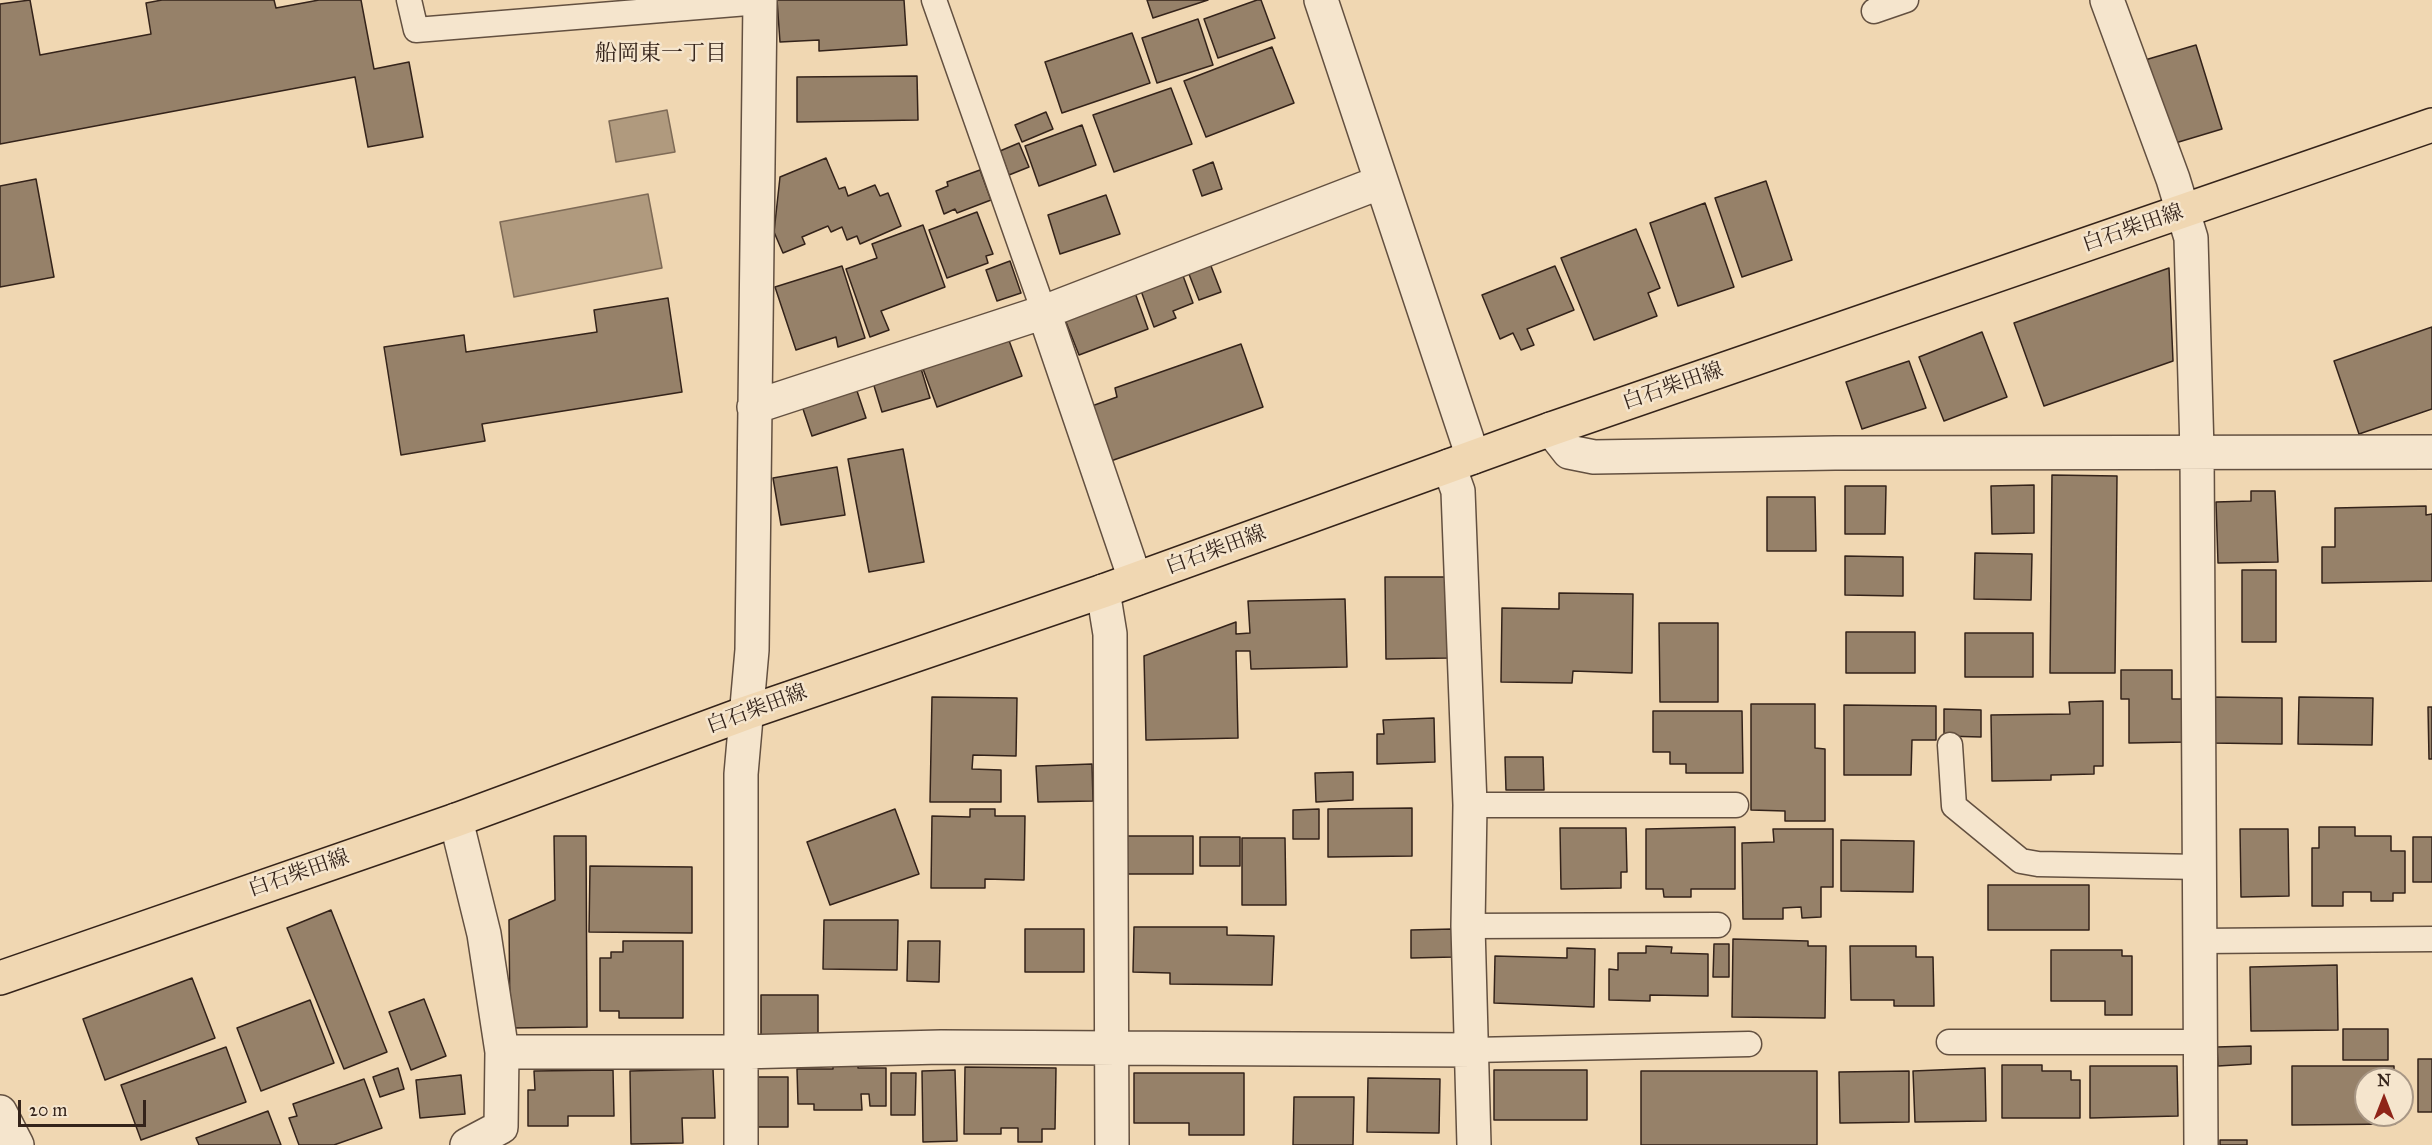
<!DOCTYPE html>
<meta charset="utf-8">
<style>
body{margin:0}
#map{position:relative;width:2432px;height:1145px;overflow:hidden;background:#f0d7b2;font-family:"IM FELL Great Primer",serif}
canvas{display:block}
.north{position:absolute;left:2354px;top:1067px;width:60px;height:60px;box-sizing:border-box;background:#f5e5cd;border:2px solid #a89785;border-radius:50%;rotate:0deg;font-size:16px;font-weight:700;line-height:24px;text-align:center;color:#34231a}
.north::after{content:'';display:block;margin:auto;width:21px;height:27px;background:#8f2418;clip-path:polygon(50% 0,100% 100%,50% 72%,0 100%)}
.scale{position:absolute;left:18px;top:1100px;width:128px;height:27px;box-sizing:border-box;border:3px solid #34231a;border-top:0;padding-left:8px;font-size:18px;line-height:21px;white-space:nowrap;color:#34231a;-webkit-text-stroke:4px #f5e5cd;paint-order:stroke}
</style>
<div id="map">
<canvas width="2432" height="1145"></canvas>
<div class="north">N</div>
<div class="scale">20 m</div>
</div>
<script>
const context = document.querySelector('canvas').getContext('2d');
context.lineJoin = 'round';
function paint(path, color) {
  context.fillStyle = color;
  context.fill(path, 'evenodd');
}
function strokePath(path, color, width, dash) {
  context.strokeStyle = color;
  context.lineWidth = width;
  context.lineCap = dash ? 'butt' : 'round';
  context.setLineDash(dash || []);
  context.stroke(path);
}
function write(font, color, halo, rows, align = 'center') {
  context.font = font + ' "IM FELL Great Primer","Noto Serif JP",serif';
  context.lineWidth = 5;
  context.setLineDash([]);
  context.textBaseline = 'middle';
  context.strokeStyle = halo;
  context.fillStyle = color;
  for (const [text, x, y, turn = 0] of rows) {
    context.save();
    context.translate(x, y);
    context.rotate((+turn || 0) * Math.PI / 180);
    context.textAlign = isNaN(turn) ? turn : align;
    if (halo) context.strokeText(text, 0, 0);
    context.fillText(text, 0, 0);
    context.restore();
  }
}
const water = new Path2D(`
 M667,110L675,152L616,162L609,121Z
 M648,194L662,268L514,297L500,222Z`);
const building = new Path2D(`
 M30,0L40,55L151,34L146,3L162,0H274L276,8L319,0H361L374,69L409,62L423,137L368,147L355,77L0,144V4Z
 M777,0H904L907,45L819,51V40L780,42Z
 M1147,0H1208L1153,18Z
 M1257,0H1261L1275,38L1218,58L1204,19Z
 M1198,19L1213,65L1157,83L1142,38Z
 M1132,33L1150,83L1062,113L1045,62Z
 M2196,45L2222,129L2172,144L2145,60Z
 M1272,47L1294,103L1206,137L1184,81Z
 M917,76L918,120L797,122V77Z
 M1171,88L1192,144L1114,172L1093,115Z
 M1046,112L1053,129L1022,142L1015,125Z
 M1082,125L1096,165L1039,186L1025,146Z
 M1019,143L1029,167L1009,175L1000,151Z
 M826,158L839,189L845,187L848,196L875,185L880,196L888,193L901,226L860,244L857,236L847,240L842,227L831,232L828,226L802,237L805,244L783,253L774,232L780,177Z
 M1213,162L1222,189L1202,196L1193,170Z
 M980,170L991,200L957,213L955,209L944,214L936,191L948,186L947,182Z
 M36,179L54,277L0,287V186Z
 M1766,181L1792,260L1742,277L1715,198Z
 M1106,195L1120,234L1060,254L1048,215Z
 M1705,203L1734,287L1678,306L1650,223Z
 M977,212L993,254L986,256L988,263L947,278L929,230Z
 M923,225L945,287L881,311L889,330L870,337L846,269L877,258L872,244Z
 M1636,229L1660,288L1648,293L1657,316L1594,340L1561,258Z
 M1010,261L1021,293L997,301L986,270Z
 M1209,261L1221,292L1199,300L1187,269Z
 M842,266L865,338L838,347L836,337L796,350L775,287Z
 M1555,266L1574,310L1527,329L1534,345L1521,350L1513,333L1500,339L1482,295Z
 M2169,268L2173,361L2044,406L2014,323Z
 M1182,273L1193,303L1173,311L1176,318L1154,327L1140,288Z
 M1134,290L1148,329L1079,355L1064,317Z
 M668,298L682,392L482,424L485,441L401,455L384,347L464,335L466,352L597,332L594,310Z
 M2432,327V409L2359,434L2334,361Z
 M1982,332L2007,397L1944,421L1919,357Z
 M1007,335L1022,376L937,407L922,366Z
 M1241,344L1263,407L1108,462L1089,407L1117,397L1115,388Z
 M1909,361L1926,408L1862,429L1846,382Z
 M919,362L930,398L882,412L871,376Z
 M853,379L866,418L812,436L799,397Z
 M903,449L924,562L869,572L848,459Z
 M837,467L845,515L781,525L773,478Z
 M2052,475L2117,476L2115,673H2050Z
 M2034,485V533L1992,534L1991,486Z
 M1845,486H1886L1885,534H1845Z
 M2251,491H2275L2278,562L2218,563L2216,502L2251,501Z
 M1767,497H1815L1816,551H1767Z
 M2426,506V515L2432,514V581L2322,583V547H2335V508Z
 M1975,553L2032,554L2031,600L1974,599Z
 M1845,556L1903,557V596L1845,595Z
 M2242,570H2276V642H2242Z
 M1385,577H1446L1448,658L1386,659Z
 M1559,593L1633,594L1632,673L1573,671L1572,683L1501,682L1502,608L1559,609Z
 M1345,599L1347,667L1251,669L1250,651H1236L1238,738L1146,740L1144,656L1236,622V634L1250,633L1248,601Z
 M1659,623H1718V702H1660Z
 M1846,632H1915V673H1846Z
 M1965,633H2033V677H1965Z
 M2121,670H2172V699H2185L2186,742L2129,743V699H2121Z
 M932,697L1017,698L1016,756L973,755L972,769L1001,770V802H930Z
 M2211,697L2282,698V744L2211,743Z
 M2299,697L2373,698L2372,745L2298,744Z
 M2103,701V766H2094V774L2051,775V780L1992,781L1991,715L2070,714L2069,702Z
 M1751,704H1815V748L1825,749V821H1785V811L1751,810Z
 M1844,705L1936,706V740H1912L1911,775H1844Z
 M2428,707H2432V759H2429Z
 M1944,709L1981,710V737L1944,736Z
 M1653,711H1742L1743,773H1686V764H1670V752H1653Z
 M1434,718L1435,762L1377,764V734H1384L1383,720Z
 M1505,757H1543L1544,790H1506Z
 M1092,764L1093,801L1038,802L1036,766Z
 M1353,772V800L1316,802L1315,773Z
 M1412,808V856L1328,857V809Z
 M895,809L919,874L830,905L807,842Z
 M970,809H995V816H1025L1024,880L985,879V888H931L932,816L970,817Z
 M1319,809V839H1293V810Z
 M1735,827V889H1691V897H1664L1663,889H1646V829Z
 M2319,827H2355V836H2391V851H2405V893H2393V901H2371V892H2343V906H2312V848H2319Z
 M1560,828H1626L1627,872H1621V888L1561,889Z
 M1773,829H1833V887H1821V917L1802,918L1801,907L1783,908V919H1743L1742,843L1774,842Z
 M2240,829H2288L2289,896L2241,897Z
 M554,836H586L587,1027L510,1028L509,920L555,900Z
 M1123,836H1193V874H1124Z
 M1200,837H1240V866H1200Z
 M2413,837H2432V882H2413Z
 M1242,838H1285L1286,905H1242Z
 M1841,840L1914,841L1913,892L1841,891Z
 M590,866L692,867V933L589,932Z
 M1988,885H2089V930H1988Z
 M331,910L387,1052L344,1069L287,928Z
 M824,920H898L897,970L823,969Z
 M1134,927H1227V935L1274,936L1272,985L1170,984V973L1133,972Z
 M1025,929H1084V972H1025Z
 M1453,929L1454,957L1411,958V930Z
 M1733,939L1808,941V946H1826L1825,1018L1732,1017Z
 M623,941H683V1018H619V1011H600V958H611V952H623Z
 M908,941H940L939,982L907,981Z
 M1714,944H1729V977H1713Z
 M1646,946L1672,947L1671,953L1708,954V996L1650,995V1001L1609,1000V969L1618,970V953H1646Z
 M1850,946H1916V957H1933L1934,1006H1894V1000H1851Z
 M1567,948L1595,949L1594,1007L1494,1003L1495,956L1567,958Z
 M2051,950H2122V956H2132V1015H2105V1001H2051Z
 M2337,965L2338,1030L2251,1031L2250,967Z
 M192,978L215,1038L105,1080L83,1019Z
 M761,995H818V1035H761Z
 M424,999L446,1056L411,1070L389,1012Z
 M310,1000L334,1063L261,1091L237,1028Z
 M2343,1029H2388V1060H2343Z
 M2251,1046V1064L2218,1066L2217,1047Z
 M226,1047L246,1102L141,1140L121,1085Z
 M2418,1059H2432V1112H2418Z
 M833,1063H858V1068H886V1106H870L869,1094H861L862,1110H814V1104H798L797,1069H833Z
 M2002,1065H2042V1071H2071V1080H2080V1118H2002Z
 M2090,1066H2177L2178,1116L2090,1118Z
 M2292,1066H2394V1079H2366V1115H2395V1124L2292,1125Z
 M965,1067L1056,1068L1055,1129H1042V1142H1018V1128H1001V1134H964Z
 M398,1068L404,1089L380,1097L373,1077Z
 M1985,1068L1986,1121L1915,1122L1913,1071Z
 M713,1069L715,1118H682L683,1143L631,1144L630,1071Z
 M613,1070L614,1116H568V1126H528V1090H535L534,1071Z
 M955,1070L957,1141L923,1142L922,1071Z
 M1494,1070H1587V1120H1494Z
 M1641,1071H1817V1145H1641Z
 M1909,1071V1122L1840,1123L1839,1072Z
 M891,1073H916L915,1115H891Z
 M1134,1073H1244V1135H1189V1123H1134Z
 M461,1075L465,1114L420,1118L416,1080Z
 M755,1077H788V1127H755Z
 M1368,1078L1440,1079L1439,1133L1367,1132Z
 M364,1079L382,1128L334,1145H299L289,1118L297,1116L293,1104Z
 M1294,1097H1354L1353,1145H1293Z
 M268,1111L281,1145H199L196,1138Z
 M2220,1140H2247V1145H2220Z`);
const service = new Path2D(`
 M409,0L416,30L760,2
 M934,0L1044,312
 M1874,11L1906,0
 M1950,745L1954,806L2021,861L2038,864L2200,867
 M1470,805H1736
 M1468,926L1718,925
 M2200,941L2432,939
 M1949,1042H2199
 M1473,1050L1749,1044`);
const minor = new Path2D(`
 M1321,0L1473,457
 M2107,0L2173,179L2191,238L2197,451L2201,1145
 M1044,312L1135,579
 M754,407L1044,312L1381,182
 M1551,429L1569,452L1594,457L1835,453L2432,452
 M1449,466L1458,491L1470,805L1468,926L1474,1145
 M1103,591L1110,634L1112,1145
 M456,820L484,934L502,1052L501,1127L467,1145
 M502,1052H740L941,1047L1473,1050
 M741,1145V774L752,650L760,0`);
const tertiary = new Path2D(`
 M0,1112L17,1145`);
const primary = new Path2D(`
 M0,978L456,820L746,713L1103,591L1551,429L2432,125`);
const streetNames = [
 ["白石柴田線",2133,229,-19],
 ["白石柴田線",1673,387,-19],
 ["白石柴田線",1216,551,-20],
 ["白石柴田線",757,710,-20],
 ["白石柴田線",299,874,-19]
];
const neighbourhoodNames = [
 ["船岡東一丁目",661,55]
];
paint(water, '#b09a7e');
strokePath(water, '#7e6a56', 1.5);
paint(building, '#968169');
strokePath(building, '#34231a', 1.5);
strokePath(service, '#635040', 27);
strokePath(minor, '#635040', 36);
strokePath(tertiary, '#635040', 36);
strokePath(primary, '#34231a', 36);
strokePath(service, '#f5e5cd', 24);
strokePath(minor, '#f5e5cd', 33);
strokePath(tertiary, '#f5e5cd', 33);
strokePath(primary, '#f0d7b2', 33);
write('21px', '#34231a', '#f5e5cd', streetNames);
write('22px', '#34231a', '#f5e5cd', neighbourhoodNames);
</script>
